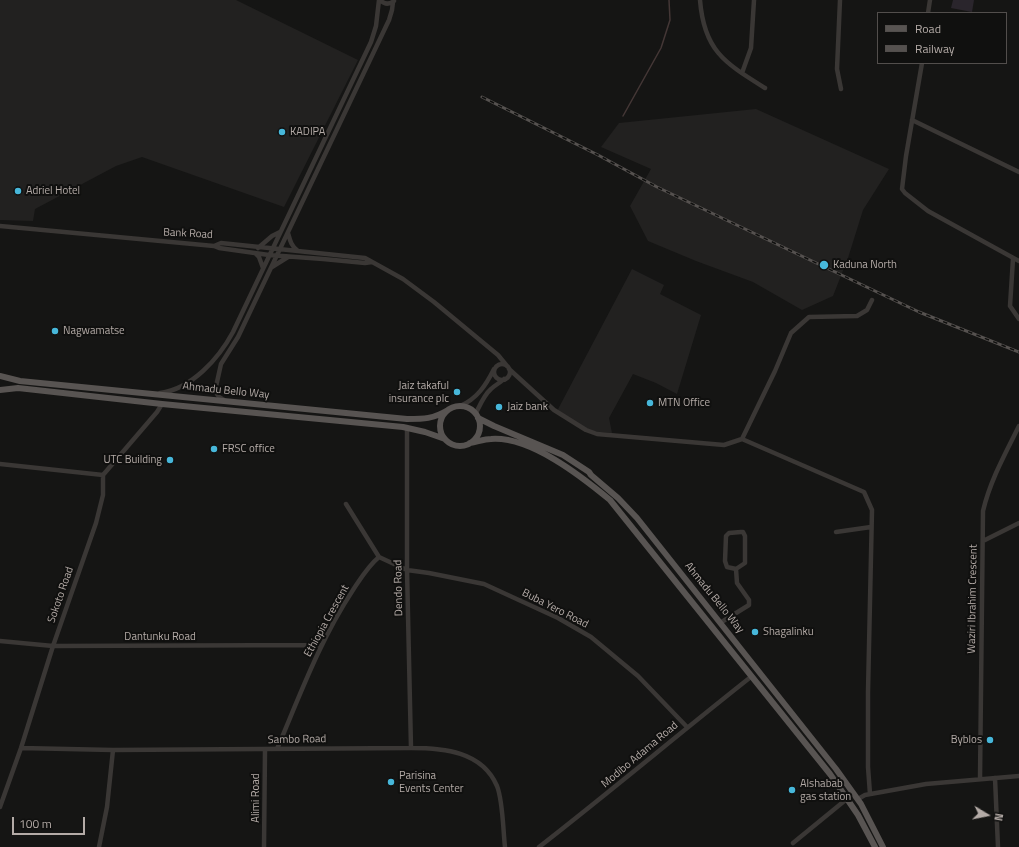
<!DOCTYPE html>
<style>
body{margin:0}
#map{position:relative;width:1019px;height:847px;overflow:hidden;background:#151514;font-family:"Titillium Web",sans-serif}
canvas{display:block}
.legend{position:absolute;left:877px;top:12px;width:130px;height:52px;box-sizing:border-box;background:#10100f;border:1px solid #524e4c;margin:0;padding:5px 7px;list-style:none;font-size:12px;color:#b4aba7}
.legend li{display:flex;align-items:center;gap:8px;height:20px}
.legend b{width:20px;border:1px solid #524e4c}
.north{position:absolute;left:967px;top:795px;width:40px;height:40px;-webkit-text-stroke:3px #10100f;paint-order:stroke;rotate:100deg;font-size:11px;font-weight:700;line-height:16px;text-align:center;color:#b4aba7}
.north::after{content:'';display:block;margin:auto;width:14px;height:18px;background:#b4aba7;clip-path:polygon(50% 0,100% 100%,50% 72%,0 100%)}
.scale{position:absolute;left:12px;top:817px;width:73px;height:18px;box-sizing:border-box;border:2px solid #b4aba7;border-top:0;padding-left:5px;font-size:12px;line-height:14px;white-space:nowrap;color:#b4aba7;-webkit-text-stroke:3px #10100f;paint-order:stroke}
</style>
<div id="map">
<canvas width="1019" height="847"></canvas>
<ul class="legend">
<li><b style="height:5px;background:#585452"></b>Road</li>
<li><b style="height:5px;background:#55514f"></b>Railway</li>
</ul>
<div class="north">N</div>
<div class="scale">100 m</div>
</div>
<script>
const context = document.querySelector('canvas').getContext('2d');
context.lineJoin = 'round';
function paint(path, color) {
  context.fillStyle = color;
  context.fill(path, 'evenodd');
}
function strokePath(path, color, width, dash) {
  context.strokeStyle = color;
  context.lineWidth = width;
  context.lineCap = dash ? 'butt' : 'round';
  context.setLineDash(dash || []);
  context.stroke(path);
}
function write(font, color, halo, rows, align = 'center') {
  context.font = font + ' "Titillium Web",sans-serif';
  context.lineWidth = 4;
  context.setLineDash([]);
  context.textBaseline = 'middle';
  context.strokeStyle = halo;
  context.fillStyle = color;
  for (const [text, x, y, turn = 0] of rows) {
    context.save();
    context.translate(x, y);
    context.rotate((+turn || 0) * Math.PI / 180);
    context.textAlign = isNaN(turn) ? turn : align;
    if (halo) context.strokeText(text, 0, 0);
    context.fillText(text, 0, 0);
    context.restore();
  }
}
const built = new Path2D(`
 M0,0H236L358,60L284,207L142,157L116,166L35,209L33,221L0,220Z
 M756,109L889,169L863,210L848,258L833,296L802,310L753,282L696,261L648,241L630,206L651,169L601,147L619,123Z
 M632,269L664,285L660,294L701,315L677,394L656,383L633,374L609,418L612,433L588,431L556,413Z`);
const green = new Path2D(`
 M953,0H974L972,12L951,8Z`);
const stream = new Path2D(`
 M623,116L661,48L670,20L669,0`);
const minor = new Path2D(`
 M380,0C384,4 389,5 394,1
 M700,0C704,51 725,63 765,88
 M840,0L837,69L841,89
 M928,13L930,0
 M922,63L906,156L902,189L905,193L928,211L1019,261
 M742,73L751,48L754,0
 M912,120L1019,172
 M0,226L214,246L221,243L365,258L403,279L434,302L498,355L507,366
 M288,233C290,240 291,246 297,250
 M214,246L219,248L269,255L323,259L365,263L372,262
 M258,248L272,236L280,232
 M256,254L259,257L263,268
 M1013,259L1010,306L1019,319
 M272,267L288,257
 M494 372a8 8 0 1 1 16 0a8 8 0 1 1-16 0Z
 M509,369L554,410L586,430L597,434L724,445L742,439L775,371L791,333L809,317L857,316L867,310L872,300
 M160,393C192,389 219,358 233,332L371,42L376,26L379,0
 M224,400L219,397L215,391L221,364L238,337L389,20L392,10L393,2
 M460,406C477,399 486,385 494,369
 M476,413C480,405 484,395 491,389C495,385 500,383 504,379
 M407,427V570L411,748
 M742,439L864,492L872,510L868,692V767L870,794
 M0,464L103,475
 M346,504L379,557
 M741,532H743L745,536V563L736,569L727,567L725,561L726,536L729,533Z
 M836,532L871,527
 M983,541L1019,523
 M720,623L749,605V600L737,583L736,569
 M0,641L53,646L321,645
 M21,748L113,750L411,748C443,748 482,751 497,786C503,801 503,830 505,847
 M277,749C300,695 320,640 353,590C361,578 368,566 379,557L407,570L429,573L484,584L558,618L591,637L638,676L687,727
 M995,778L998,847
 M980,779L983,511C990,481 1005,454 1019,426
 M858,799L865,795L926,784L1019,776
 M0,807L21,748L53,646L96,523L103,495V475L157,412L162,404
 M793,843L848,798
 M99,847L107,807L113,750
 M264,847L265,750
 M539,847C611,791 681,732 752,676`);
const major = new Path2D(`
 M0,376L20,381L407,419C424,419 433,419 448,410
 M0,390L18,388L162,404L403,427L425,432L445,439
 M440 426a20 20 0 1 1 40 0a20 20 0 1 1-40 0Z
 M478,418L494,426L563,455L589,472L591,475L618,498L637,518L836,769L861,804L883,847
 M470,443C477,442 484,439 491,439C530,436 581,476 610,500L830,774L858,815L875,847`);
const rail = new Path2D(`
 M482,97L598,155L657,187L919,312L1019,352`);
const markers = [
 [282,132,4,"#47b7da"],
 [18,191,4,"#47b7da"],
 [824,265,5,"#47b7da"],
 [55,331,4,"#47b7da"],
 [457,392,4,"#47b7da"],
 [650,403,4,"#47b7da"],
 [499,407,4,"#47b7da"],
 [214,449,4,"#47b7da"],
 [170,460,4,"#47b7da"],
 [755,632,4,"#47b7da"],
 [990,740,4,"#47b7da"],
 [391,782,4,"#47b7da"],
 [792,790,4,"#47b7da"]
];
const poiNames = [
 ["KADIPA",290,132],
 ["Adriel Hotel",26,191],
 ["Kaduna North",833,265],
 ["Nagwamatse",63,331],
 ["Jaiz takaful",449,386,"right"],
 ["insurance plc",449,399,"right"],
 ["MTN Office",658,403],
 ["Jaiz bank",507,407],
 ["FRSC office",222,449],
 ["UTC Building",162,460,"right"],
 ["Shagalinku",763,632],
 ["Byblos",982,740,"right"],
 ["Parisina",399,776],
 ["Events Center",399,789],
 ["Alshabab",800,784],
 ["gas station",800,797]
];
const streetNames = [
 ["Bank Road",188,234,3],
 ["Ahmadu Bello Way",226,391,6],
 ["Dendo Road",399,588,-91],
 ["Sokoto Road",61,595,-71],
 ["Ahmadu Bello Way",714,598,51],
 ["Waziri Ibrahim Crescent",973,599,-89],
 ["Buba Yero Road",555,609,27],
 ["Ethiopia Crescent",327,621,-61],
 ["Dantunku Road",160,637],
 ["Sambo Road",297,740,-1],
 ["Modibo Adama Road",640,755,-40],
 ["Alimi Road",256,798,-90]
];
paint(built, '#222120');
paint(green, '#2a252c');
strokePath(stream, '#443736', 1.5);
strokePath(minor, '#3a3735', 4.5);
strokePath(major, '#585452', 6);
strokePath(rail, '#55514f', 3);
strokePath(rail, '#10100f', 1.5, [4.5]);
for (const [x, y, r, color] of markers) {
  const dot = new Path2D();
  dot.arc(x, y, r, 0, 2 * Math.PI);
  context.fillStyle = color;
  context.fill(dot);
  strokePath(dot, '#10100f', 1.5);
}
write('11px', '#b4aba7', '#10100f', poiNames, 'left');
write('11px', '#b4aba7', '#10100f', streetNames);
</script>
